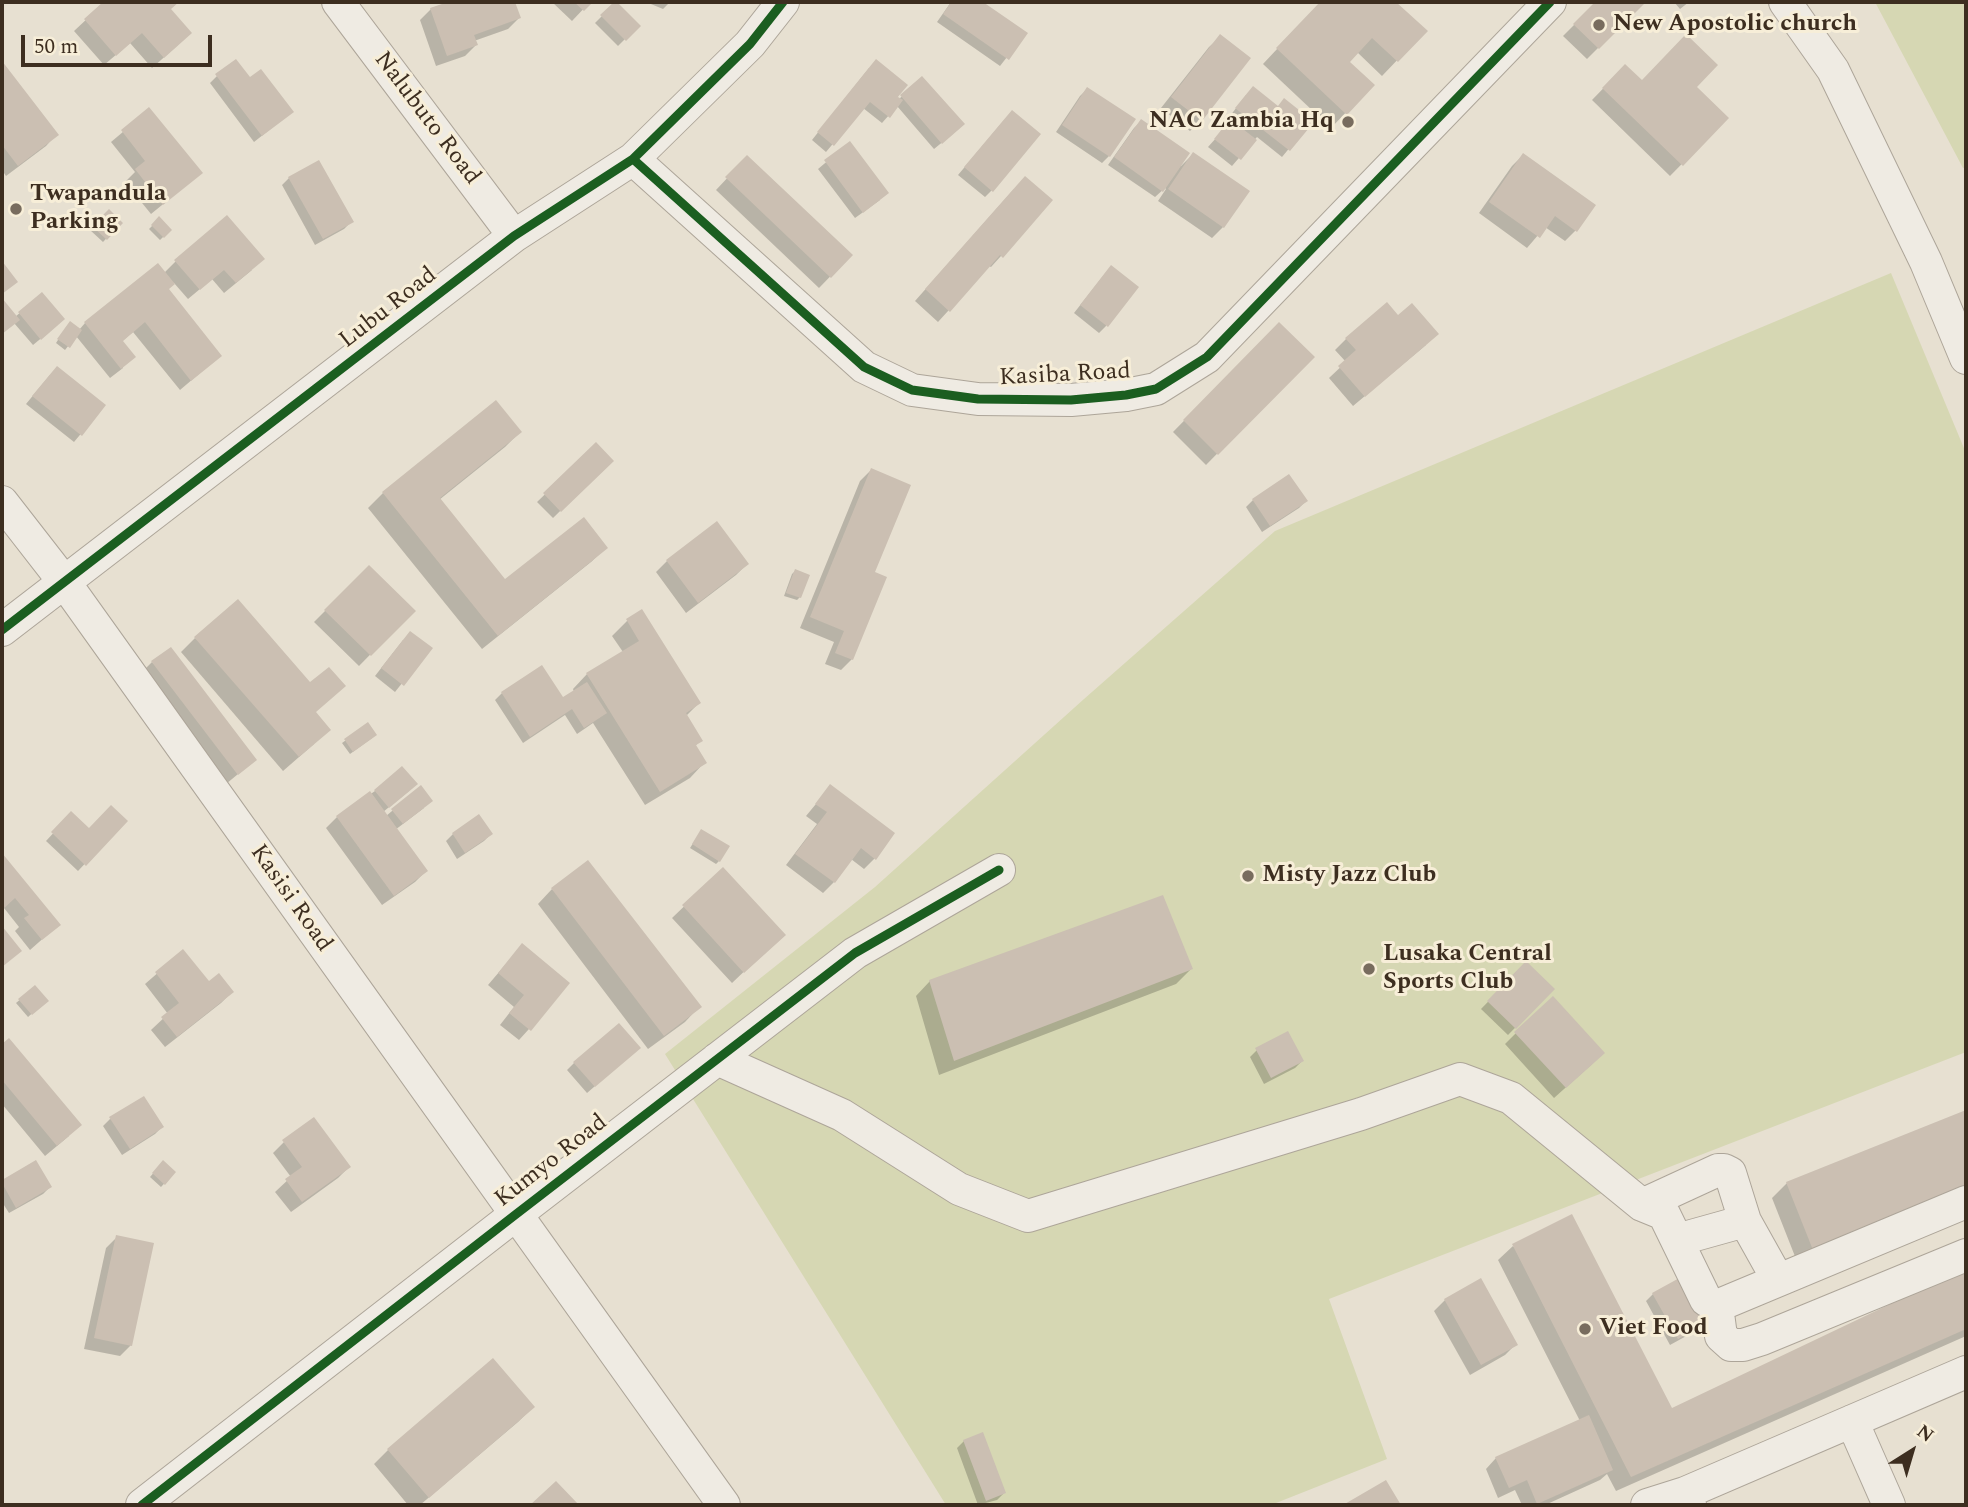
<!DOCTYPE html>
<style>
body{margin:0}
#map{position:relative;width:1968px;height:1507px;overflow:hidden;background:#e7e0d1;font-family:Spectral,serif}
canvas{display:block}
.frame{position:absolute;inset:0;border:4px solid #3d2e20;pointer-events:none}
.north{position:absolute;left:1877px;top:1416px;width:70px;height:70px;-webkit-text-stroke:5px #f7eed8;paint-order:stroke;rotate:37deg;font-size:19px;font-weight:700;line-height:28px;text-align:center;color:#3d2e20}
.north::after{content:'';display:block;margin:auto;width:24px;height:32px;background:#3d2e20;clip-path:polygon(50% 0,100% 100%,50% 72%,0 100%)}
.scale{position:absolute;left:21px;top:35px;width:191px;height:32px;box-sizing:border-box;border:4px solid #3d2e20;border-top:0;padding-left:9px;font-size:21px;line-height:24px;white-space:nowrap;color:#3d2e20;-webkit-text-stroke:5px #f7eed8;paint-order:stroke}
</style>
<div id="map">
<canvas width="1968" height="1507"></canvas>
<div class="frame"></div>
<div class="north">N</div>
<div class="scale">50 m</div>
</div>
<script>
const context = document.querySelector('canvas').getContext('2d');
context.lineJoin = 'round';
function paint(path, color) {
  context.fillStyle = color;
  context.fill(path, 'evenodd');
}
function strokePath(path, color, width, dash) {
  context.strokeStyle = color;
  context.lineWidth = width;
  context.lineCap = dash ? 'butt' : 'round';
  context.setLineDash(dash || []);
  context.stroke(path);
}
function write(font, color, halo, rows, align = 'center') {
  context.font = font + ' Spectral,serif';
  context.lineWidth = 6;
  context.setLineDash([]);
  context.textBaseline = 'middle';
  context.strokeStyle = halo;
  context.fillStyle = color;
  for (const [text, x, y, turn = 0] of rows) {
    context.save();
    context.translate(x, y);
    context.rotate((+turn || 0) * Math.PI / 180);
    context.textAlign = isNaN(turn) ? turn : align;
    if (halo) context.strokeText(text, 0, 0);
    context.fillText(text, 0, 0);
    context.restore();
  }
}
const green = new Path2D(`
 M1875,2H1966V167L1963,168Z
 M1891,273L1966,453V1052L1329,1299L1387,1459L1271,1505H946L665,1054L875,887L1084,699L1275,531Z`);
const shadow = new Path2D(`
 M103,2H178L169,10L179,44L152,68L130,43L104,65L74,31L104,3Z
 M453,2H513L519,18L508,29L474,41L476,45L465,56L436,66L420,20L431,9Z
 M552,2H590L572,21Z
 M646,2H670L663,9Z
 M951,2H980L1025,34L1000,66L937,22Z
 M1321,2H1394L1425,31L1382,76L1357,52L1348,62L1372,85L1331,128L1263,64Z
 M1597,2H1644L1587,59L1563,36Z
 M1674,2H1689L1680,9Z
 M615,3L638,26L618,46L595,23Z
 M1220,37L1201,120L1190,131L1161,108L1209,47Z
 M2,64L56,135L46,146L6,176L2,170Z
 M1625,66L1641,83L1727,118L1670,176L1592,100Z
 M869,68L899,99L922,78L956,131L934,149L897,106L882,123L863,108L826,152L812,140Z
 M217,76L250,79L292,112L254,142L210,83Z
 M1087,89L1133,120L1109,156L1102,163L1056,132L1080,96Z
 M1246,95L1311,122L1282,157L1257,137L1232,166L1208,147L1233,119L1230,116Z
 M149,110L189,183L151,214L125,182L135,172L111,142Z
 M1005,119L992,190L985,197L958,175Z
 M1141,121L1181,166L1193,154L1223,227L1212,238L1158,201L1166,189L1165,188L1155,197L1108,165L1134,128Z
 M849,143L880,200L855,218L818,169Z
 M1523,155L1576,230L1565,241L1545,227L1527,248L1479,213L1512,166Z
 M747,157L850,256L819,288L716,190Z
 M289,178L351,222L344,229L315,245L282,185Z
 M1014,189L1050,201L1001,256L991,267L989,266L938,322L915,301Z
 M109,211L121,223L103,242L90,230Z
 M159,219L170,230L160,240L149,229Z
 M176,261L252,270L224,293L212,279L188,299L174,283L167,290L220,356L180,390L133,332L121,342L123,368L110,378L76,336L65,350L56,343L67,326L79,330L85,323L164,273Z
 M1104,275L1106,326L1099,333L1074,313Z
 M42,294L56,326L33,345L14,323L2,334V301L15,317Z
 M1279,324L1312,357L1206,465L1173,432Z
 M1346,339L1426,345L1353,406L1329,378L1346,362L1335,350Z
 M50,375L104,406L74,442L26,404Z
 M520,432L505,447L439,500L505,582L606,548L591,562L482,649L368,508L383,493Z
 M596,445L611,461L553,518L537,502Z
 M871,470L873,573L852,659L841,670L825,664L834,642L800,628L860,481Z
 M1253,500L1306,501L1299,508L1262,532L1246,507Z
 M716,524L747,564L736,575L686,613L656,572L667,561Z
 M369,567L413,611L359,666L314,622Z
 M795,571L800,597L797,600L784,596L792,574Z
 M642,612L699,703L686,716L701,740L694,747L704,763L690,778L645,805L593,723L577,734L565,715L523,743L495,700L502,693L563,700L574,692L573,689L587,674L623,652L612,636L627,621Z
 M195,638L315,713L314,744L283,771L181,652Z
 M403,640L430,648L395,692L375,676Z
 M152,662L255,760L226,784L141,673Z
 M367,725L372,738L350,754L342,743Z
 M421,787L424,808L395,830L426,871L415,882L382,905L326,828L337,817L375,791H409L383,812L386,816Z
 M830,787L875,858L864,869L851,859L834,882L823,893L786,865L817,824L806,816Z
 M71,814L89,830L125,821L78,871L46,841Z
 M479,817L491,834L484,841L457,859L446,841L453,834Z
 M699,834L719,861L716,864L690,848Z
 M2,856L47,935L30,950L15,931L19,927L4,908L2,910Z
 M723,869L772,945L732,983L672,918Z
 M552,889L699,1007L685,1022L648,1049L538,904Z
 M522,945L529,1029L519,1040L500,1025L514,1007L488,985Z
 M183,951L208,983L232,992L221,1003L165,1047L151,1030L168,1014L145,984Z
 M1526,963L1553,989L1508,1035L1481,1009Z
 M1191,969L1176,984L939,1075L916,996L930,981Z
 M35,987L47,1000L28,1017L16,1003Z
 M1516,1033L1592,1064L1554,1098L1505,1044Z
 M9,1041L69,1136L45,1156L2,1104V1047Z
 M1257,1050L1302,1061L1295,1068L1264,1084L1250,1057Z
 M631,1055L587,1093L567,1070L574,1063Z
 M1966,1111V1197L1798,1264L1772,1198L1787,1183Z
 M110,1119L162,1127L155,1134L122,1155L103,1126Z
 M284,1142L349,1167L338,1178L291,1212L275,1192L291,1177L273,1153Z
 M163,1162L174,1173L161,1187L150,1177Z
 M35,1163L50,1187L43,1194L9,1213L2,1202V1182Z
 M117,1237L131,1345L120,1356L84,1349L106,1248Z
 M1513,1246L1671,1411L1966,1270V1336L1616,1491L1607,1474L1600,1480L1545,1505H1522L1515,1490L1498,1498L1486,1469L1496,1458L1580,1421L1498,1260Z
 M1653,1294L1706,1322L1699,1329L1670,1345L1646,1301Z
 M1445,1300L1516,1344L1505,1355L1470,1375L1434,1311Z
 M533,1407L518,1422L420,1505H408L374,1464L388,1450Z
 M964,1441L1004,1493L997,1500L978,1505L957,1448Z`);
const building = new Path2D(`
 M103,2H179L171,9L192,33L164,58L142,33L116,56L84,19Z
 M448,2H515L521,18L474,35L478,45L447,56L430,8Z
 M574,2H593L584,11Z
 M614,2H617L641,26L626,41L600,15Z
 M951,2H983L1028,33L1009,60L943,14Z
 M1320,2H1396L1428,31L1398,62L1372,38L1350,62L1375,85L1347,115L1276,48Z
 M1595,2H1646L1599,49L1573,24Z
 M1220,34L1251,58L1202,121L1171,97Z
 M1686,34L1718,65L1697,87L1729,118L1683,166L1602,88L1625,64L1642,80Z
 M236,59L250,77L261,69L294,112L262,136L215,74Z
 M876,59L908,85L897,98L898,97L903,100L890,118L870,102L834,146L817,132Z
 M2,61L59,135L18,166L2,145Z
 M922,76L965,124L942,144L900,95Z
 M1253,86L1278,106L1284,98L1314,122L1290,151L1235,108Z
 M1087,87L1136,119L1110,157L1062,125Z
 M149,107L203,173L163,205L135,169L145,161L121,130Z
 M1012,110L1041,134L993,192L964,167Z
 M1141,119L1190,153L1163,192L1114,157Z
 M1230,119L1257,140L1241,160L1214,139Z
 M850,141L889,193L863,213L824,160Z
 M1193,152L1250,191L1224,228L1168,189Z
 M1523,153L1596,205L1577,232L1555,216L1540,238L1489,202Z
 M747,155L853,255L831,278L725,177Z
 M319,160L354,222L323,239L288,177Z
 M1025,176L1053,200L1003,258L1000,255L950,312L925,289Z
 M109,209L123,223L107,240L92,226Z
 M227,215L265,259L236,283L224,270L200,290L174,260Z
 M159,216L172,230L164,238L151,225Z
 M2,261L18,282L2,294Z
 M158,263L175,284L169,289L222,356L191,381L145,322L123,341L136,357L121,369L84,322Z
 M1111,265L1139,287L1108,327L1080,305Z
 M42,292L65,319L41,340L18,312Z
 M2,298L20,320L2,334Z
 M1387,302L1398,315L1412,303L1439,334L1365,397L1338,366L1356,350L1345,338Z
 M70,321L82,330L70,348L57,339Z
 M1279,322L1315,357L1218,455L1183,420Z
 M57,366L106,405L82,436L32,396Z
 M496,400L522,432L440,498L505,579L584,517L608,548L498,636L382,492Z
 M596,442L614,461L561,512L543,493Z
 M871,468L911,485L875,572L887,577L853,660L835,653L844,631L810,617Z
 M1289,474L1308,501L1270,526L1252,499Z
 M717,521L749,564L698,603L666,560Z
 M369,565L416,611L371,656L324,610Z
 M795,569L810,575L801,598L786,593Z
 M238,599L310,682L329,667L346,686L316,712L331,730L299,757L194,637Z
 M642,609L701,703L686,713L703,741L696,745L707,763L660,792L586,673L639,641L626,619Z
 M410,631L433,648L404,686L381,668Z
 M171,647L257,760L238,775L151,661Z
 M542,665L563,697L587,682L607,713L584,728L572,709L530,737L501,692Z
 M368,722L377,735L353,752L344,739Z
 M402,766L418,784L389,808L374,790Z
 M830,784L895,833L876,860L861,848L835,883L795,854L827,812L815,804Z
 M421,785L433,801L403,824L391,809Z
 M370,791L428,871L394,896L336,816Z
 M111,805L128,821L86,866L51,832L71,811L89,828Z
 M479,814L493,834L465,853L452,833Z
 M701,829L730,846L720,862L692,844Z
 M2,853L61,925L42,940L24,918L29,915L15,898L2,910V890L4,889L2,886Z
 M588,860L702,1007L664,1036L551,888Z
 M723,867L786,935L744,973L682,905Z
 M1163,895L1193,969L954,1061L929,980Z
 M2,926L22,951L2,967Z
 M522,943L570,983L531,1031L509,1013L524,995L498,973Z
 M183,949L209,981L219,973L234,992L177,1037L161,1017L179,1003L155,972Z
 M1526,961L1555,989L1516,1029L1487,1001Z
 M35,985L49,1001L32,1015L18,999Z
 M1553,996L1605,1053L1566,1088L1514,1032Z
 M619,1023L641,1048L595,1087L573,1062Z
 M1288,1031L1304,1061L1271,1078L1255,1048Z
 M9,1038L82,1125L57,1146L2,1080V1044Z
 M144,1096L164,1127L130,1149L109,1117Z
 M1966,1110V1189L1813,1250L1786,1182Z
 M314,1117L351,1167L302,1202L285,1179L302,1167L282,1140Z
 M36,1160L52,1187L16,1208L2,1183V1180Z
 M163,1160L176,1172L165,1185L152,1173Z
 M1572,1214L1672,1408L1966,1268V1329L1631,1477L1512,1244Z
 M116,1235L154,1243L132,1346L94,1338Z
 M1683,1276L1708,1322L1678,1339L1652,1293Z
 M1481,1278L1518,1345L1481,1365L1444,1299Z
 M493,1358L535,1407L429,1498L387,1449Z
 M1589,1415L1613,1470L1537,1504L1527,1480L1509,1488L1495,1457Z
 M983,1432L1006,1493L986,1501L963,1440Z
 M1386,1480L1401,1505H1343Z
 M556,1481L579,1505H530Z`);
const minor = new Path2D(`
 M338,2L514,236
 M1785,2L1833,70L1926,262L1966,358
 M633,159L864,367L912,390L978,399L1071,400L1126,395L1156,389L1207,357L1550,2
 M2,502L65,583L724,1505
 M2,630L514,236L633,159L750,44L783,2
 M717,1059L842,1115L959,1189L1028,1216L1361,1114L1460,1079L1511,1098L1642,1205L1664,1214L1706,1300L1717,1306
 M1966,1202L1717,1306L1721,1336L1731,1345H1743L1762,1339L1966,1255
 M1642,1205L1718,1170H1724L1730,1173L1745,1221
 M1677,1240L1745,1221L1778,1280
 M1852,1421L1889,1505
 M142,1505L515,1215L855,953L999,870
 M1647,1505L1685,1493
 M1690,1505L1685,1493L1966,1372`);
const cycleway = new Path2D(`
 M633,159L864,367L912,390L978,399L1071,400L1126,395L1156,389L1207,357L1550,2
 M2,630L514,236L633,159L750,44L783,2
 M142,1505L515,1215L855,953L999,870`);
const markers = [
 [1599,25,7,"#786c5e"],
 [1348,122,7,"#786c5e"],
 [16,209,7,"#786c5e"],
 [1248,876,7,"#786c5e"],
 [1369,969,7,"#786c5e"],
 [1585,1329,7,"#786c5e"]
];
const poiNames = [
 ["New Apostolic church",1613,25],
 ["NAC Zambia Hq",1334,122,"right"],
 ["Twapandula",30,195],
 ["Parking",30,223],
 ["Misty Jazz Club",1262,876],
 ["Lusaka Central",1383,955],
 ["Sports Club",1383,983],
 ["Viet Food",1599,1329]
];
const streetNames = [
 ["Nalubuto Road",426,119,53],
 ["Lubu Road",389,309,-38],
 ["Kasiba Road",1065,376,-3],
 ["Kasisi Road",290,899,55],
 ["Kumyo Road",552,1162,-38]
];
paint(green, '#d6d7b3');
paint(shadow, '#0003');
paint(building, '#cbbfb2');
strokePath(minor, '#ada599', 34);
strokePath(minor, '#efebe3', 32);
strokePath(cycleway, '#1b5e20', 9);
for (const [x, y, r, color] of markers) {
  const dot = new Path2D();
  dot.arc(x, y, r, 0, 2 * Math.PI);
  context.fillStyle = color;
  context.fill(dot);
  strokePath(dot, '#f7eed8', 2.5);
}
write('bold 24px', '#3d2e20', '#f7eed8', poiNames, 'left');
write('24px', '#3d2e20', '#f7eed8', streetNames);
</script>
